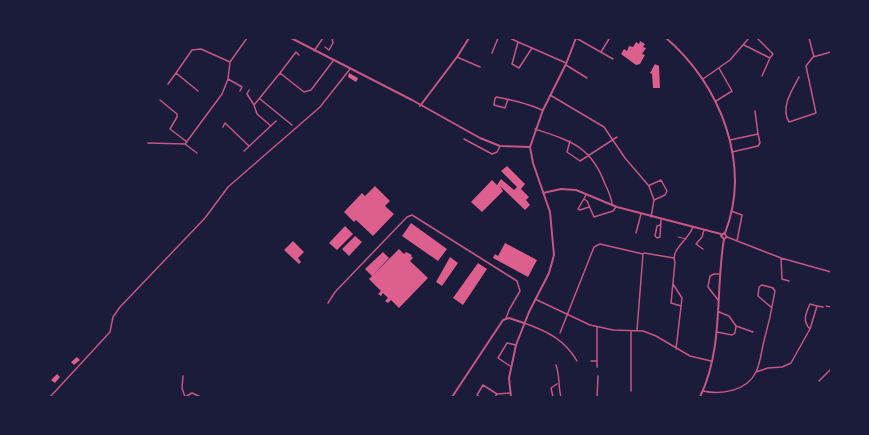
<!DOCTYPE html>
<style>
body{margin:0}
#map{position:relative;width:869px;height:435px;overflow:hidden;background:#1b1b3a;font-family:"Alegreya Sans",sans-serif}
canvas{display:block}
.frame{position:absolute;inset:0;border:39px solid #1b1b3a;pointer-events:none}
</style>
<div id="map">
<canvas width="869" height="435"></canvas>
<div class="frame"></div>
</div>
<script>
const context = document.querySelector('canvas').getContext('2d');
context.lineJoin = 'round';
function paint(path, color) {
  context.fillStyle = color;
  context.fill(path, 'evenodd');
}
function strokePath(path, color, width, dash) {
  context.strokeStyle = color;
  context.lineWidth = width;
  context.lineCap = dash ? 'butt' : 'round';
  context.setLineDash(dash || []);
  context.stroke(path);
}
const building = new Path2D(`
 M640,41L645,44L643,47L646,48L642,54L645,55L640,64L636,65L621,54L624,49L627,51L629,46L633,47L636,42L639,44Z
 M655,64L659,66L660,88H653L652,74L650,73Z
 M349,73L358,78L356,82L348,77Z
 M507,166L525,184L521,189L529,197L526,200L530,205L525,210L500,186L503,191L482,212L471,202L492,180L497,185L501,179L514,190L519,185L517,187L501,171Z
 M375,186L390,201L385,206L394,214L373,236L356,220L354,222L344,212L362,193L365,196Z
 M411,223L447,249L438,261L402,236Z
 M345,226L353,234L337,250L329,243Z
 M355,236L362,242L349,256L342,249Z
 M293,241L304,252L298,258L301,262L299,264L284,250Z
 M505,243L537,260L528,277L493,258L495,254L498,256Z
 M399,249L404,254L406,252L412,255L411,256L413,258L410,261L428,278L399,308L391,300L388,303L385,301L388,298L383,293L381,296L378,294L381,291L369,279Z
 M383,252L389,258L372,276L365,269Z
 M450,257L458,263L442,286L436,282Z
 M478,263L487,269L463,305L453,298Z
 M77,357L80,360L74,365L71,362Z
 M57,374L60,377L55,383L51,380Z`);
const path = new Path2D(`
 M826,306L831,307`);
const service = new Path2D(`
 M678,237L686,239`);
const minor = new Path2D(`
 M510,38L518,42L512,64L519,68L532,48L566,63
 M576,38L613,59
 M809,38L814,57
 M518,42L532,48
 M744,45L770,58L773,54L757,38
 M325,47L329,50L333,43L332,38
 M314,51L323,38
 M601,52L609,39
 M492,53L498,38
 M299,55L296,52L280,73L304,92L311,90L333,61
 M457,57L480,67
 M566,65L587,78
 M762,76L770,58
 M799,77C792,90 780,108 789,122L816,113L806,66L813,57L831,52
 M228,79L242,87L240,91
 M703,79L730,60L749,38
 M168,84L176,73
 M249,90L247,94L254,105
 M198,91L176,73L192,50L201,49L230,62
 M550,95L604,127L625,158L649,186L654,200L651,217
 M260,99L292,125
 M508,99L505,108L494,105L495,98L497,97C512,100 528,103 542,110
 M160,100L177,114V117L170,129L187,142
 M716,101L732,91L719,68
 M755,111L758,134
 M271,126L257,114L254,105L280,73
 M223,127L225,123L249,146
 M535,129C571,141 591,146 605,184C608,190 612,198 612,205
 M464,139L492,154L497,152L500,146
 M730,140L758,134L760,143L758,146L732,152
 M570,141L567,152L580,161L617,137
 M148,143L185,144L197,153
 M185,144L222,94L228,79L230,62L247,38
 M244,151L276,121
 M650,185L661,180L667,191L665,195L654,200
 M586,195L578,209L580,210L589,207
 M584,199L587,201L594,217L613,211L616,207
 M731,211L742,215L737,241
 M660,225L657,226L655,236L657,238L660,237L661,220
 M636,233L641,214
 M727,237L781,258L831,272
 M703,249L696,244L702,237L704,230
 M644,253L674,258
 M781,258L782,279L789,281
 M673,284L682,298L676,349
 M535,299L590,325L613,330L643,331L656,336L690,356L711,361
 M718,300L708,287L710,276L714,274H719
 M328,303L335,292L407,217L412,215L517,281L520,291L509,310L506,318
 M681,306L671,303L675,262C670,250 689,239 693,227
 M524,323C547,331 565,340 577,361
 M736,326L753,332
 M810,329C802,321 806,313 810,304L817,306
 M717,332L732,335L735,333L736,326L729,316L719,312
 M560,333L594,247L600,244L643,254L637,330
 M591,361H597
 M556,365C560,376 558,386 561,397
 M510,366L498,358L507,343L516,345
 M597,367V327
 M756,372L768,368L782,367L791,363L810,329L817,306L823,307
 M183,376L182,388L185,397
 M819,381L831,369
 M631,391V331
 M703,391C721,395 747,391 756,372C760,364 761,354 763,345C768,327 772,309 775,291L773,288L762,285L759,287L758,296L772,308
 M50,397L110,332L113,317L120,307L205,218L228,187L320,107L350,69
 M185,397L192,393L201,397
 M480,397L477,395L483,385L497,394
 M495,397L497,394L510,393
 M553,397L551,388L557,384
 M597,397L598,376`);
const tertiary = new Path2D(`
 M291,38L412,100L480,138L500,146L530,147
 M666,38C720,84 752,164 725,233
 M420,106L457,57L469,38
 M543,193L561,189L576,190L617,207L721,234
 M452,397L503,320L509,318L524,323
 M511,397L509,378L516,345L529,312L549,273L554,255L550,212L533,163L530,147L543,110L566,64L576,38
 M700,397C724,347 715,292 724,239L727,237L724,233L721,236L724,239`);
paint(building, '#dd5f8e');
strokePath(path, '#ff6b9d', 1);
strokePath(service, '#c65784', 1);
strokePath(minor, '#c65784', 1.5);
strokePath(tertiary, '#c65784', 2);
</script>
